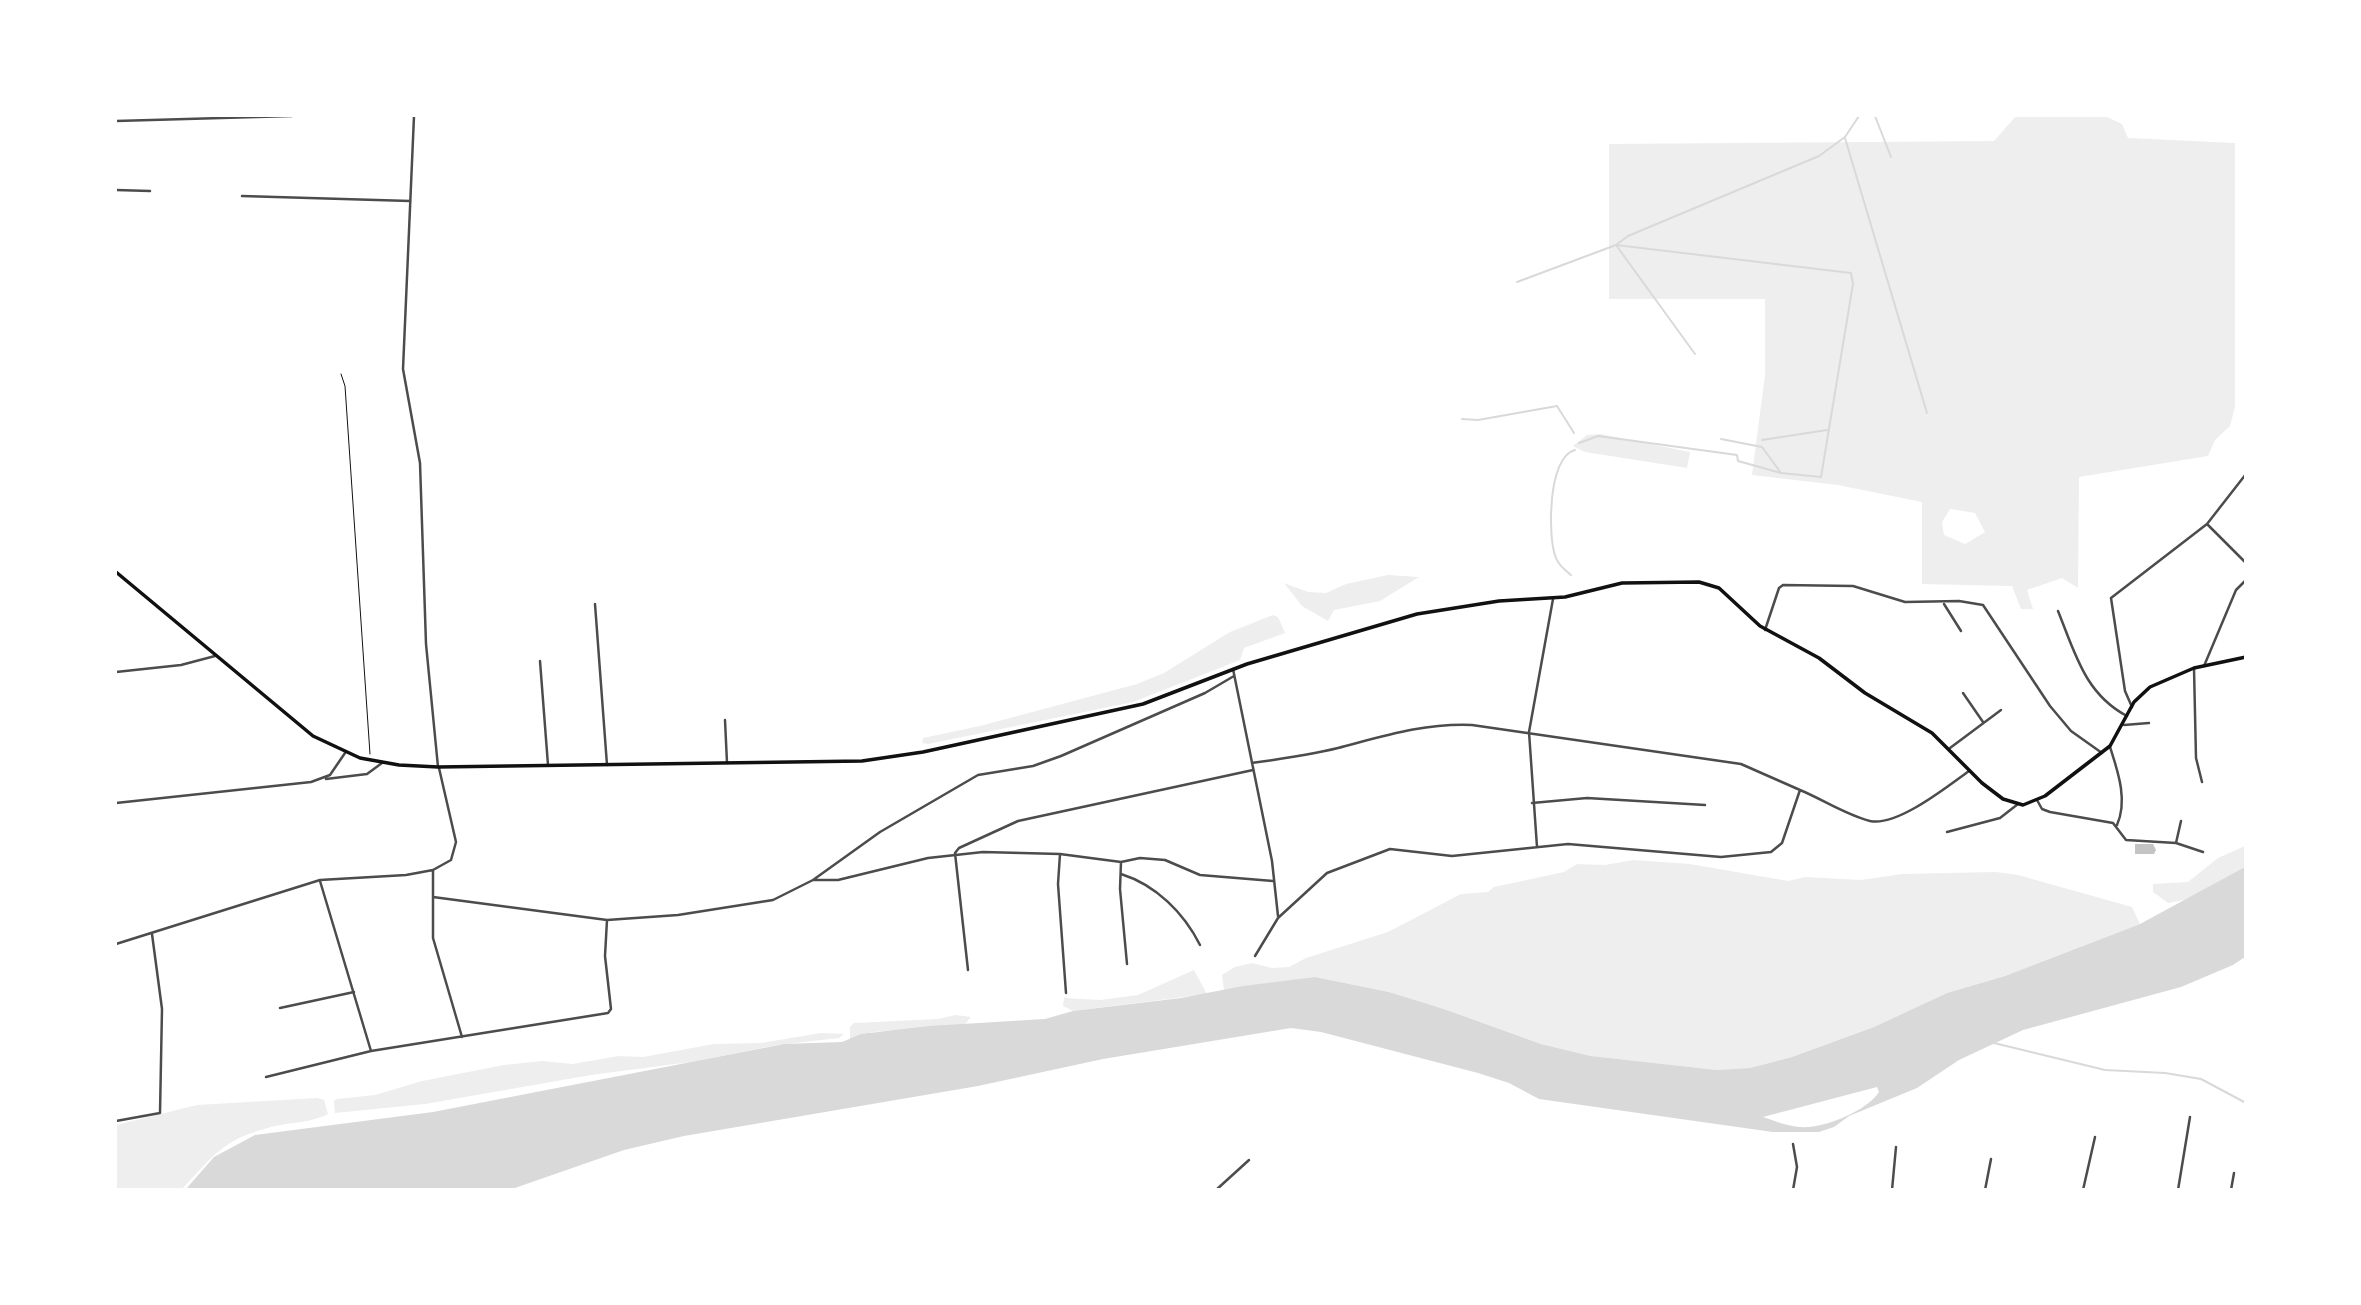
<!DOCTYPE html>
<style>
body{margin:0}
#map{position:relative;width:2361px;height:1305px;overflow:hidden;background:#fff;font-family:"PT Sans",sans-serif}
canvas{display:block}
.frame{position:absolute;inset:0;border:117px solid #fff;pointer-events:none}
</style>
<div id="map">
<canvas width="2361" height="1305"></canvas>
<div class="frame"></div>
</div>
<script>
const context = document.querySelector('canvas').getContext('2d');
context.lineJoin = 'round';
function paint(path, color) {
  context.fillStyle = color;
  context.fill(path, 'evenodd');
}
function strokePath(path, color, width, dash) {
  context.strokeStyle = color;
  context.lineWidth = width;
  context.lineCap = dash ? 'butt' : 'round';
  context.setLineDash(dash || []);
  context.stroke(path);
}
const green = new Path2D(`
 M2016,116H2105L2122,124L2128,138L2235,143V407L2230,426L2215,440L2208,456L2079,477L2078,588L2062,578L2027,590L2033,609H2021L2012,586L1922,584V502L1838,485L1752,475L1765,375V299H1609V144L1994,141ZM1950,509L1975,513L1985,532L1965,544L1944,535L1942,522Z
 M1600,434L1690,452L1687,468L1585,452L1573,446L1587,435Z
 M1388,575L1419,577L1380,601L1334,610L1328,621L1302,606L1284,583L1308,592L1326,593L1346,584Z
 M1273,615L1278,617L1285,633L1244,648L1240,660L1133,702L928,744L922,743L923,738L980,726L1137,684L1164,673L1230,632Z
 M2245,846V867L2194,898L2168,903L2153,892V884L2188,882L2218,858Z
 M1633,860L1690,864L1788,881L1805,877L1861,880L1902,874L1996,872L2018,875L2132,907L2140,924L2005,976L1947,993L1874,1027L1792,1057L1750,1068L1717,1070L1591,1056L1541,1044L1444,1009L1389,992L1315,977L1224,990L1222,975L1235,967L1252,963L1272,968L1289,967L1306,958L1388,932L1461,894L1488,892L1494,887L1564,872L1577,864L1605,865Z
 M1194,970L1207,994L1073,1011L1063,1006L1064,998L1100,1000L1138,995Z
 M956,1015L971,1017L964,1025L872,1032L850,1040V1027L854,1023L938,1019Z
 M821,1033L844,1034L839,1038L777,1045L691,1062L591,1075L425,1104L335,1113L334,1101L337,1099L375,1095L422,1081L504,1065L542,1061L572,1064L619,1056L643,1057L714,1044L761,1043Z
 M317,1098L324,1100L328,1114C310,1123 293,1122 275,1126C223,1139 216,1153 182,1189H116V1125L197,1105Z`);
const water = new Path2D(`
 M2245,867V957L2233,965L2181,987L2023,1030L1959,1060L1917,1088L1849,1116L1834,1127L1819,1132H1773L1539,1099L1509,1083L1478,1073L1321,1032L1291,1028L1103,1059L978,1086L684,1136L624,1150L512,1189H186L214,1157L255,1135L433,1112L784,1044L842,1042L861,1034L929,1026L1045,1019L1073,1011L1181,998L1243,986L1315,977L1389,992L1444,1009L1541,1044L1591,1056L1717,1070L1750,1068L1792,1057L1874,1027L1947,993L2005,976L2140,924ZM1877,1087L1879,1092C1867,1111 1823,1129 1800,1127C1787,1126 1775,1121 1763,1117Z`);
const stream = new Path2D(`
 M1875,116L1891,157
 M1845,138L1927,413
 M1517,282L1616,245L1628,236L1819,156L1845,137L1859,116
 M1695,354L1616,245L1851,273L1853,284L1821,477L1781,473
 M1462,419L1478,420L1557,406L1574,433
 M1762,440L1827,430
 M1579,443L1598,436L1737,455L1738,461L1781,473L1762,447L1721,439
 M1571,575C1565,570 1559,566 1556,558C1547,537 1548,456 1575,450
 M1994,1043L2105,1070L2165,1073L2201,1079L2246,1103`);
const building = new Path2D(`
 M2135,844H2153L2156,850L2154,854H2135Z`);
const path = new Path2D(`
 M341,374L345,386L370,754`);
const minor = new Path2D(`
 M116,121L292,116
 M116,190L150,191
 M242,196L410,201
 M2207,524L2246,563
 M595,604L607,765
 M1944,604L1961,631
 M2058,611C2075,653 2085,694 2127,716
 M1765,630L1779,588L1783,585L1853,586L1905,602L1959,601L1983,605L2050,706L2071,731L2102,753
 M540,661L548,765
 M2204,666L2236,590L2246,580
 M2194,668L2196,758L2202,782
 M1233,669L1272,861L1278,916
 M116,672L181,665L215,656
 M1963,693L1983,722
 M2132,707L2125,691L2111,598L2207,524L2246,474
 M725,720L727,763
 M2124,725L2149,723
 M2110,747C2118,772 2128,800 2117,825
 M1950,748L2001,710
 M1252,763C1280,759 1310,755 1338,748C1384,736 1424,723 1472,725L1741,764L1800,790
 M439,768L456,842L451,860L433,870V938L462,1037
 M2037,800L2042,809L2050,812L2113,823L2126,840L2176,843L2203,852
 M1532,803L1587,798L1705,805
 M1947,832L2000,818L2018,804
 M2176,843L2181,821
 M1537,847L1529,732L1553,599
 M1060,854L1058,884L1066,993
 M1121,862L1120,889L1127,964
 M1121,874C1156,885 1184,913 1200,945
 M813,880H838L928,858L983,852L1060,854L1121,862L1140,858L1165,860L1200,875L1273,881
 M320,881L371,1051
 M433,897L607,920L678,915L773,900L813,880L880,832L978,775L1033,766L1061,756L1205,693L1234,676
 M116,944L320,880L406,875L433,870
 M1255,956L1278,918L1327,873L1390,849L1452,856L1568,844L1721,857L1771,852L1782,843L1800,790C1822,799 1846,815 1870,821C1897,827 1948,786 1969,771
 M968,970L955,853L959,848L1018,821L1253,770
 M280,1008L354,992
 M266,1077L371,1051L608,1013L611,1009L605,956L607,920
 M116,1121L160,1113L162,1009L152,934
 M1793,1144L1797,1167L1793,1190
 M1216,1190L1249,1160
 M1892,1190L1896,1147
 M1985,1190L1991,1159
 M2083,1190L2095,1137
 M2178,1190L2190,1117
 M2231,1190L2234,1173`);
const tertiary = new Path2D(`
 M414,116L403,369L420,463L426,644L438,767
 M326,779L367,774L382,763
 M116,803L311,782L330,775L345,753`);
const primary = new Path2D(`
 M116,572L313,736L360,758L399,765L438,767L862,761L923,752L1143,704L1247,664L1417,614L1499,601L1565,597L1622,583L1699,582L1719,588L1760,626L1819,658L1865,693L1932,733L1982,783L2003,799L2023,805L2045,796L2110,746L2134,702L2150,687L2194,668L2246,657`);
paint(green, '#eee');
paint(water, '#d9d9d9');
strokePath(stream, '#d9d9d9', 2);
paint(building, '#c4c4c4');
strokePath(path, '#111', 1);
strokePath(minor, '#4c4c4c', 2.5);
strokePath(tertiary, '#4c4c4c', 2.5);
strokePath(primary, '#111', 3.5);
</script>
